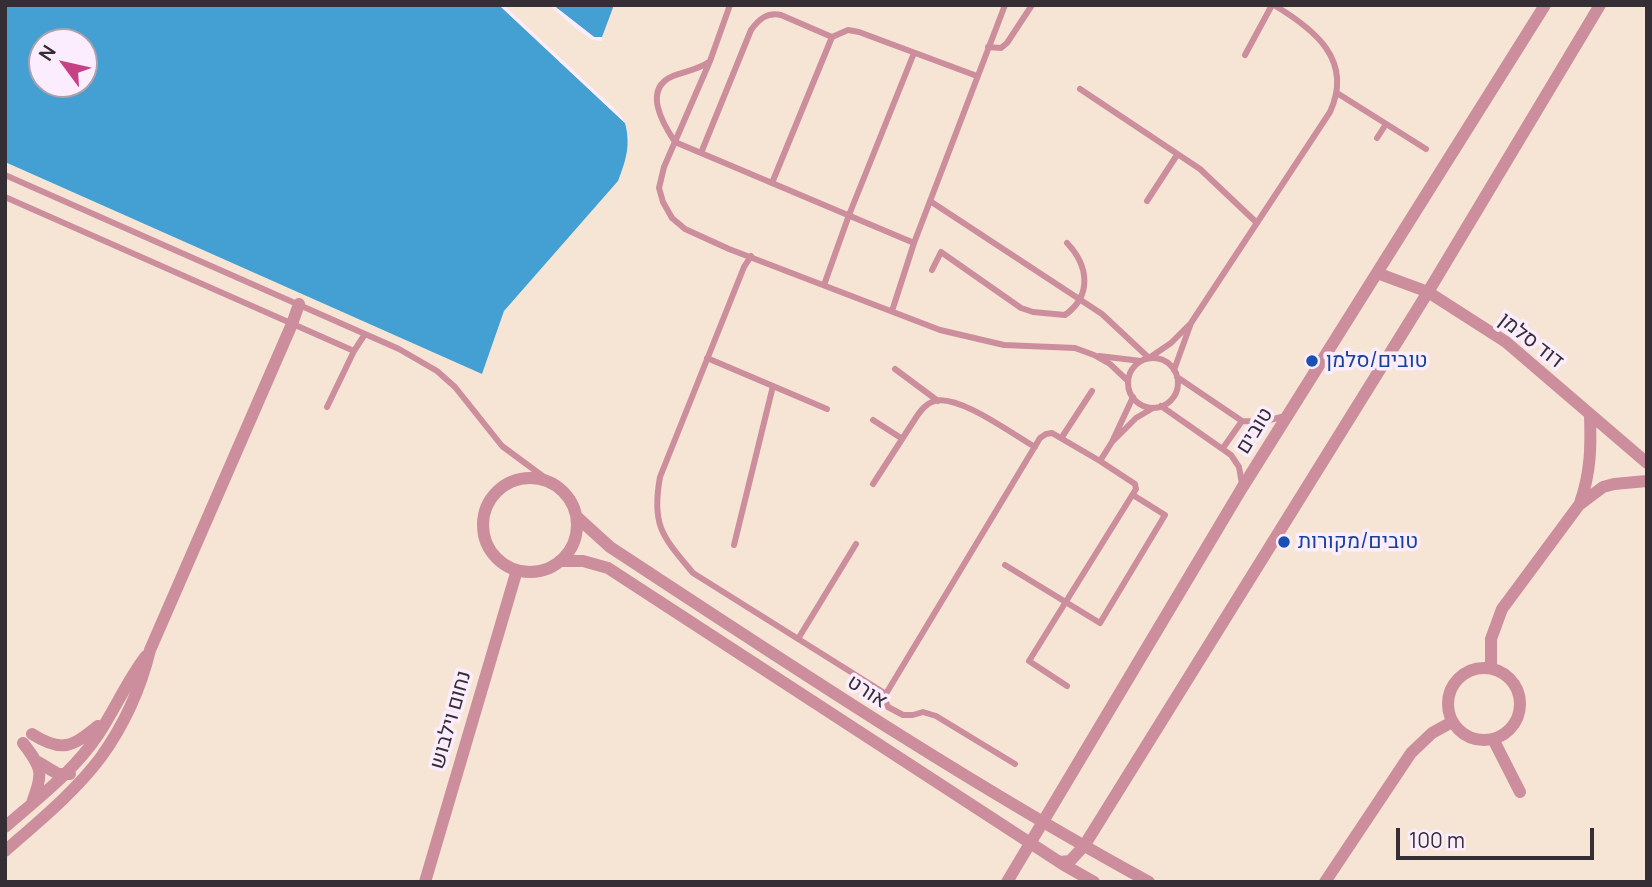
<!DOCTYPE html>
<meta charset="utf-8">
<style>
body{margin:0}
#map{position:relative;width:1652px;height:887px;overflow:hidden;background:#fbedfd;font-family:Manrope,sans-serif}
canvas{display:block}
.frame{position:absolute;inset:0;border:7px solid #352e35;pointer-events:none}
.north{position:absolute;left:28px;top:28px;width:70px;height:70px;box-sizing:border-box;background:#fbedfd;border:2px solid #aca1ad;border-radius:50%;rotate:303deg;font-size:19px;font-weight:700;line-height:28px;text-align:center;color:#352e35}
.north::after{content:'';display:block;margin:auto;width:24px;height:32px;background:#c74184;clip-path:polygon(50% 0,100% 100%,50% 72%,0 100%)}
.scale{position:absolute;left:1396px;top:828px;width:198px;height:32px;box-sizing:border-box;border:4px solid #352e35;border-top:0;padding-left:9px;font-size:21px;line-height:24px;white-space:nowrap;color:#352e35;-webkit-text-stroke:5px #fbedfd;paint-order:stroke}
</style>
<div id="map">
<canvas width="1652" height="887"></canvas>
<div class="frame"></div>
<div class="north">N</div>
<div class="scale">100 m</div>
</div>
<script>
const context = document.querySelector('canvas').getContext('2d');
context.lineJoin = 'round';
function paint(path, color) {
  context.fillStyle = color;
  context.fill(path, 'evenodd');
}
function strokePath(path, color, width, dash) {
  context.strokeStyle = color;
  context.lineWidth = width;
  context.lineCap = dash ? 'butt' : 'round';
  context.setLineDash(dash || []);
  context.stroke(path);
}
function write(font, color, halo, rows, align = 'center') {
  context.font = font + ' Manrope,Heebo,sans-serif';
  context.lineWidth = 7;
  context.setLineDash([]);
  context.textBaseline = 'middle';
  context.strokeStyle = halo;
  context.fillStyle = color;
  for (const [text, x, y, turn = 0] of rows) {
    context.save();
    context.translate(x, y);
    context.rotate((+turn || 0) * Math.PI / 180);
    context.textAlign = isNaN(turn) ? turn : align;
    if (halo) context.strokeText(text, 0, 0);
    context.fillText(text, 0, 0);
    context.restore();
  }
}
const industrial = new Path2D(`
 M499,5H553L594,37H601L614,5H1647V882H5V162L482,374L504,311L618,181L629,138L625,123Z`);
const water = new Path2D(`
 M5,5H499L625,123C631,145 626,160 618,181L504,311L482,374L5,162ZM42,42H84V84H42Z
 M553,5H614L602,37H594Z`);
const pier = new Path2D(`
 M499,5H504L619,113L625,123Z
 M549,5H553L594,37H602V41L593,40L579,31Z`);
const lane = new Path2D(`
 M730,5L710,61L664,167L659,188L663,202L672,218L685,229L729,249L940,330L1004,345L1075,348L1094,355L1110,364L1128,381
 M988,47L1001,48L1007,43L1032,5
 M1245,55L1272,5
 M709,62C697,70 686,71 673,76C642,89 663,124 675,142L914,243
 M1080,89L1200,169L1257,223
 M1337,93L1426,149
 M1377,138L1386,124
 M701,153L751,30C759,19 767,12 781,15L832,37
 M5,175L399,349L437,371L455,387L502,446L548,480
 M772,183L832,37L848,30L859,32L977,76
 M5,197L354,351
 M930,201L1102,314L1149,358L1171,343L1191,323L1174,370
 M1147,201L1177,155
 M751,256L744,267L660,477C651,526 663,537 693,573L886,694
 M932,270L941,252L1021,308L1033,312L1065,315C1093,295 1088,265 1067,243
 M824,285L849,215L914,53
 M892,311L914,243L1005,5
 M1191,323L1330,112C1354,60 1314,29 1274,5
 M1099,356L1141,361
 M707,358L827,409
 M1128 383a25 25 0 1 1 50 0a25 25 0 1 1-50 0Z
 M895,369L938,401
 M1177,377L1242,421L1262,422L1285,416
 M1133,397L1112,442L1136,418L1153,408
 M1161,406L1231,455L1239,467L1242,484
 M327,407L354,351L365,334
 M873,420L901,438
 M1062,437L1092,391
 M1223,448L1242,421
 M873,484L917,416C922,409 926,404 934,401C959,394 1012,434 1035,447
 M734,545L773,386
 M1005,565L1100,623L1165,515L1133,495
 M798,639L856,544
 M1067,686L1029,661L1136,489L1135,484L1100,461
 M1015,764L936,716L923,712L913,715H903L888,707L884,697L1040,438L1046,434L1052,433L1100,461L1112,442`);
const street = new Path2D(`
 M1377,273L1428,292L1506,342L1647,463
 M483 525a47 47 0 1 1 94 0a47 47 0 1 1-94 0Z
 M1580,503C1591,472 1591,446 1590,414
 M577,517L610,547C787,663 962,780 1149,882
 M561,561H583L608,568L1064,865L1094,882
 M1448 704a36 36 0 1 1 72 0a36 36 0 1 1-72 0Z
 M1491,668V639L1502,609L1579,505L1603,487L1614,484L1647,481
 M32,734C62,753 72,747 98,726
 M1493,739L1520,792
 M23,743C43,769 43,772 32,803
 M38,762L58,774H70
 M5,827C37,799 74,771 98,735C115,709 127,681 146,656
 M5,851C38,822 75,792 101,757C124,725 141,687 150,650L292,324L299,304
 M1060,862L1070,861L1084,846L1428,292L1600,5
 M425,882L517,570
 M1007,882L1242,488L1545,5
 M1325,882L1411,753L1432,733L1452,722`);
const markers = [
 [1312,361,7,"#1a4fb4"],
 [1284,542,7,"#1a4fb4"]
];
const streetNames = [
 ["דוד סלמן",1531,341,38],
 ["טובים",1255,431,-58],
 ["אורט",867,692,33],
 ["נחום וילבוש",451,720,-74]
];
const transitNames = [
 ["טובים/סלמן",1326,361],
 ["טובים/מקורות",1298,542]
];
paint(industrial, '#f6e5d4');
paint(water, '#44a0d2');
paint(pier, '#fbedfd');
strokePath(lane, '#cc8d9d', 6);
strokePath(street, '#cc8d9d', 12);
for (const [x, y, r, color] of markers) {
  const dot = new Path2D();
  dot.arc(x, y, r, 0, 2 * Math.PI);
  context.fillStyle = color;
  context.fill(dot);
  strokePath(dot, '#fbedfd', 2.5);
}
write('21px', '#352e35', '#fbedfd', streetNames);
write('21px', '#164399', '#fbedfd', transitNames, 'left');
</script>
